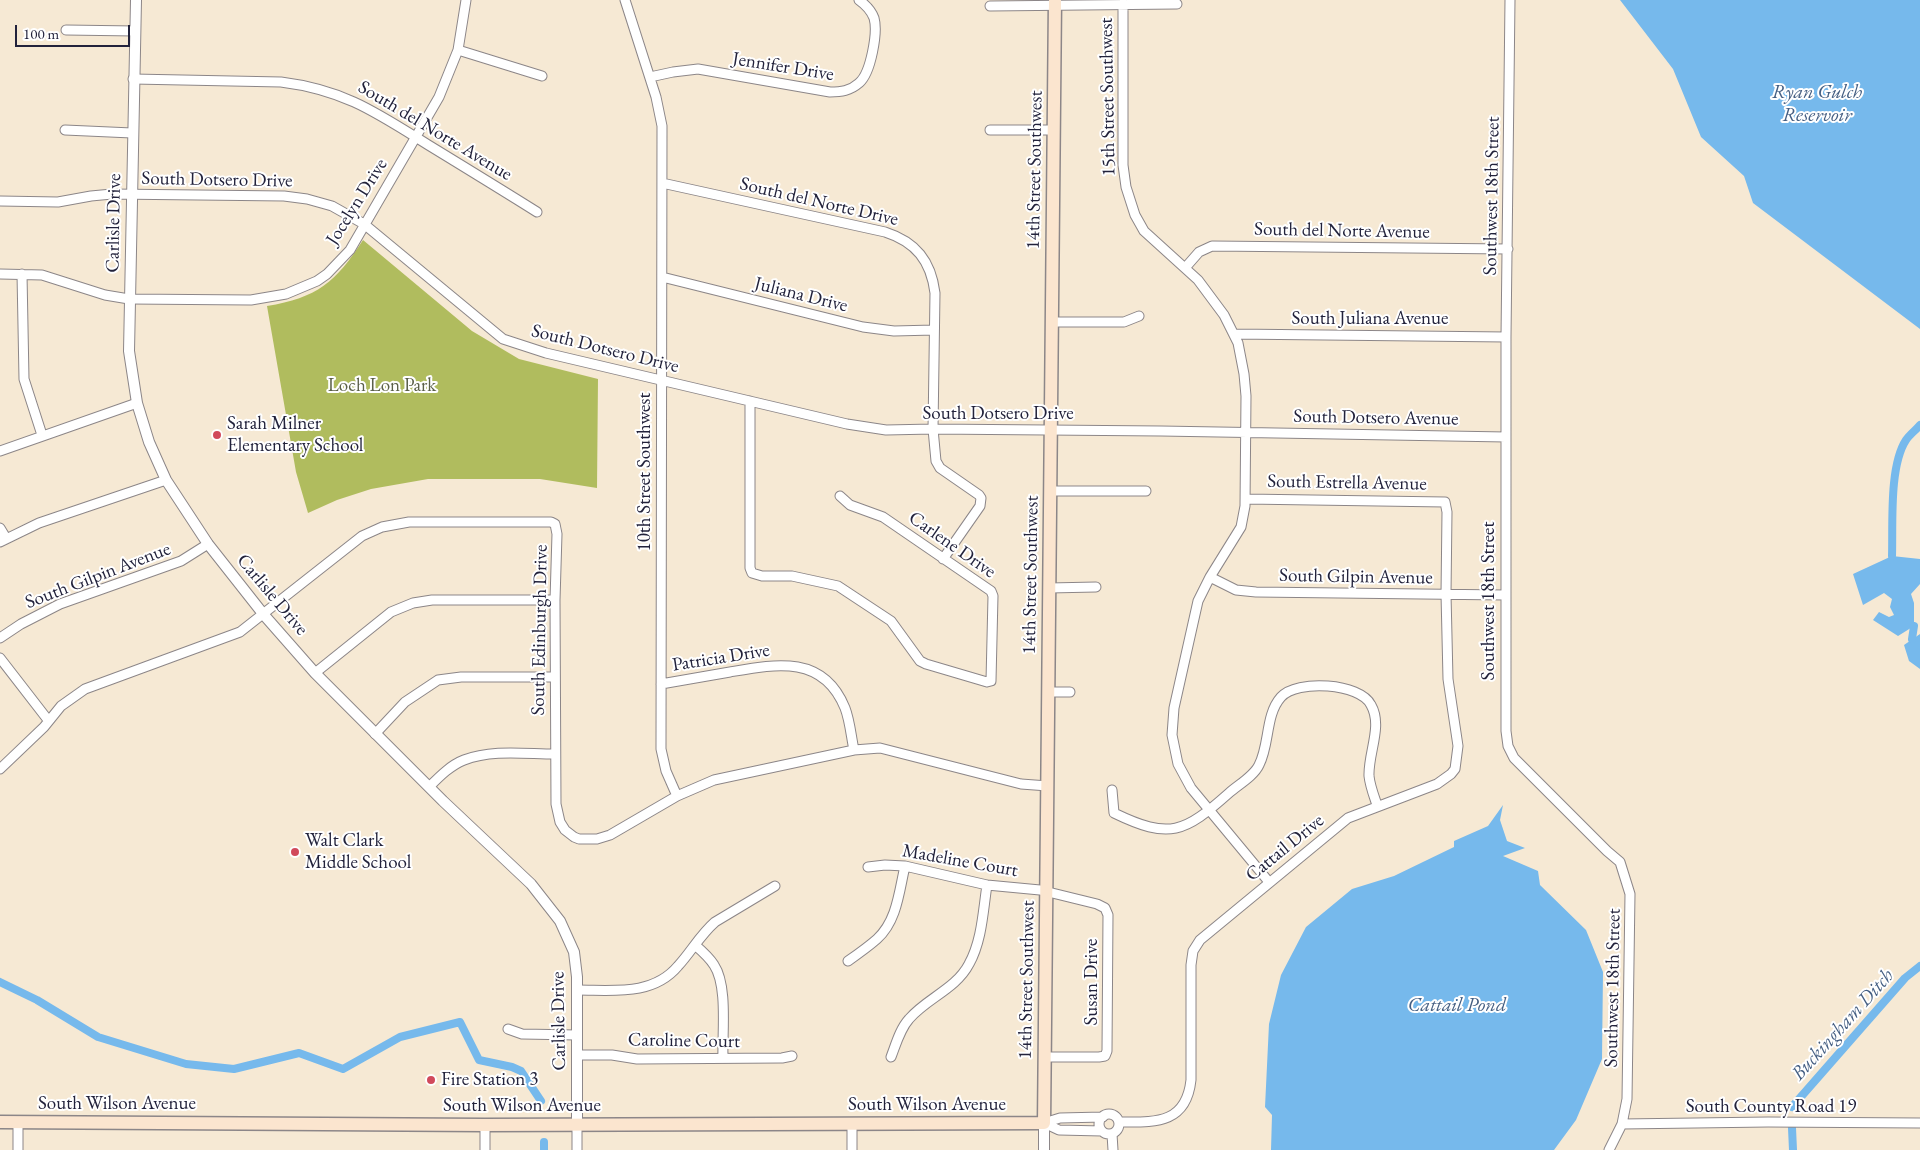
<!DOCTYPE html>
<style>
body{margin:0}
#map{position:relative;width:1920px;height:1150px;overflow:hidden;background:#f6e9d4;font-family:"EB Garamond",serif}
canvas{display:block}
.scale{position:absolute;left:15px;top:25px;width:115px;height:22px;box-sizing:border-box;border:2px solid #22223b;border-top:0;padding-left:6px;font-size:15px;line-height:18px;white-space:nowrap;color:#22223b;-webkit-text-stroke:4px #fff;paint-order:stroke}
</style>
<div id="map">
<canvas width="1920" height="1150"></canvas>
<div class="scale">100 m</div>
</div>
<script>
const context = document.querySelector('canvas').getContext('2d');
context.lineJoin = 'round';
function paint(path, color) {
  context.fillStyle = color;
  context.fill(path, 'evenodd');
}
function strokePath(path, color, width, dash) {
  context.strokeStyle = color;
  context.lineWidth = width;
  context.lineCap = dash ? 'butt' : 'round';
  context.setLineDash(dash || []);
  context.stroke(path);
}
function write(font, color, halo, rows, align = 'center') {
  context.font = font + ' "EB Garamond",serif';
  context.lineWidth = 4;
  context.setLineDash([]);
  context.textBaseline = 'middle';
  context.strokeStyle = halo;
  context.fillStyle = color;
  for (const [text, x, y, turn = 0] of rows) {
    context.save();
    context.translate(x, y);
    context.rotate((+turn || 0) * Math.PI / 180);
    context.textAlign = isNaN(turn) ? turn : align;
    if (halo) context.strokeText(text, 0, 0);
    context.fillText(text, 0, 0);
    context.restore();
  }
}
const green = new Path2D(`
 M363,240L472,331L519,359L598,379L597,488L540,479H428L371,489L337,500L308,513L296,472L267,306C317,298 336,282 363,240Z`);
const water = new Path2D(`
 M1620,0H1920V329L1753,203L1744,176L1701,137L1673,69Z
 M1892,556L1920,559V584L1911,594L1914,603V626L1898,636L1873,620L1879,612L1889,617L1894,615L1890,607L1892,599L1884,593L1863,605L1853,574Z
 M1920,634V669L1909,661L1904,645Z
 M1503,805L1500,820L1507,841L1525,848L1503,856L1538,871L1540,885L1586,930L1603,972L1602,1059L1576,1120L1554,1150H1271L1272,1115L1265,1107L1269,1024L1281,975L1306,927L1352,889L1394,876L1454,847V841L1488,826Z`);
const canal = new Path2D(`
 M1892,556C1893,524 1889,466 1906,440C1910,434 1916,430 1920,425
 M1912,639L1914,626
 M0,982L37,1000L98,1037L186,1064L234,1069L299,1053L343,1069L400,1037L460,1022L479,1060L512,1067L521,1071L541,1101
 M1792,1107L1905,978L1920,966
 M1792,1128L1793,1150
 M544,1142V1150`);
const minor = new Path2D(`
 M625,0L656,97L662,126L661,749L666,771L677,796
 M1510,0L1506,337V731L1508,746L1514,758L1607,851L1620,862L1630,894L1627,1099L1622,1124L1609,1150
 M1123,4V165L1126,187L1135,215L1144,231L1198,280L1224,315L1238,343L1244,374L1246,396L1245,506L1241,527L1210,577L1198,601L1174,708L1172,735L1178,764L1191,788L1269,882
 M990,6L1177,4
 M66,30L135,31
 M458,50L542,76
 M650,77L673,72L698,69L830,92C841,92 850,91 859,83C871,73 878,32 874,18C871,10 866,5 859,0
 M133,79L281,82C345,90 377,113 430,146C466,168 502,190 537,212
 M65,130L132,133
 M990,130H1054
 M662,183L885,232C916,242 931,261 935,293L933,429L936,461L940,468L979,495L981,498L980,506L943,559
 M0,201L58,202L91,196L112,194L284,196L307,199L332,206L364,224L503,339L546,353L847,424L886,430L933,429L1161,431L1506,437
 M1185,268L1199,252L1212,246L1508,249
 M0,274L42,275L105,295L129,299L251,300L286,294L317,281L327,274L350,250L439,97L458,50L466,0
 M22,274L24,379L42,435
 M662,277L863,327L894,331L934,330
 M1052,322H1124L1139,316
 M1234,334L1506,337
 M750,401V568L752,573L762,576H792L838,586L891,621L920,661L926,664L987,682L991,681L993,596L991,591L883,517L850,505L840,496
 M0,451L137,403
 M1051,491H1146
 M0,528L6,538
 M0,542L39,523L166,480
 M1210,577L1236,590L1256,592L1505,595
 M1049,588L1096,587
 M0,638L21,624L60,604L181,561L208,544
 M0,658L48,720
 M315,673L391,612L413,603L432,600H555
 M661,684C684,680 707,676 730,672C775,664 823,654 845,708C850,721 851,736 854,750
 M1048,692H1070
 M375,734L405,702L438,680L461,677H555
 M0,769L44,727L61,706L85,689L240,632L362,536L382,527L409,522H551L555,524L557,534L555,600L556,804L560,822L565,830L574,837L579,839H597L610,835L677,796L714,780L854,750L880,748L1021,784L1048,786
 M430,786C440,776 451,765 464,760C492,749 526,754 555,754
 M1112,790L1114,813C1170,840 1184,833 1229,793C1238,785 1254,776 1259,765C1270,744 1265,715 1281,697C1297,679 1360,683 1371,705C1383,726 1368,753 1369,776C1370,786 1374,796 1377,805
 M868,867L885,865L905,866L987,885L1040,890L1097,904L1105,908L1108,915L1107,1051L1105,1056L1099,1057H1044
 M695,945C702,951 709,957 714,965C728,986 722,1033 723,1058
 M848,961C858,954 868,947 877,939C897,921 899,892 905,866
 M578,990C613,990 653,996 678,966C691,952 700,935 715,922L775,886
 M508,1029L522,1034L577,1035
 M577,1055H612L637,1059L782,1058L792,1056
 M891,1057C896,1044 900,1029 909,1019C927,998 956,989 969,964C982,941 983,911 987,885
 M1099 1124a10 10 0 1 1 20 0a10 10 0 1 1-20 0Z
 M1119,1122C1154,1122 1186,1125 1191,1080V965L1193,951L1200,940L1348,818L1437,784L1451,774L1455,769L1458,746L1448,679L1446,594L1447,512L1445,502L1246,499
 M1044,1123L1059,1130L1102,1131
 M1044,1123L1060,1118L1103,1117
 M852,1124V1150
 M1622,1124L1768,1122L1920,1123
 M485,1125V1150
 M1112,1134L1113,1150
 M18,1150V1123
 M577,1150V1124`);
const tertiary = new Path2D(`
 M136,0L129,351L137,403L149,442L166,480L208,544L264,615L315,673L443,801L531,884L560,921L574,952L577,977V1124
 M1044,1123V1150`);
const secondary = new Path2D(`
 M0,1122L485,1125L1044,1123L1055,0`);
const markers = [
 [217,435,5,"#d1495b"],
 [295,852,5,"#d1495b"],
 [431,1080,5,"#d1495b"]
];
const streetNames = [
 ["Jennifer Drive",783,67,9],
 ["15th Street Southwest",1108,97,-91],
 ["South del Norte Avenue",435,131,31],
 ["14th Street Southwest",1035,170,-89],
 ["South Dotsero Drive",217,180,1],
 ["Southwest 18th Street",1492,196,-89],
 ["Jocelyn Drive",357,202,-58],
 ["South del Norte Drive",819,202,13],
 ["Carlisle Drive",114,223,-89],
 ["South del Norte Avenue",1342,231,1],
 ["Juliana Drive",801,295,14],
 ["South Juliana Avenue",1370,319],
 ["South Dotsero Drive",605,349,14],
 ["South Dotsero Drive",998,414],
 ["South Dotsero Avenue",1376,418,1],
 ["10th Street Southwest",645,472,-90],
 ["South Estrella Avenue",1347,483,1],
 ["Carlene Drive",952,545,35],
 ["14th Street Southwest",1031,575,-89],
 ["South Gilpin Avenue",98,576,-21],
 ["South Gilpin Avenue",1356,577,1],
 ["Carlisle Drive",272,595,50],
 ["Southwest 18th Street",1489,601,-90],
 ["South Edinburgh Drive",540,630,-89],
 ["Patricia Drive",721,658,-9],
 ["Cattail Drive",1285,848,-39],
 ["Madeline Court",960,861,10],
 ["14th Street Southwest",1027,980,-89],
 ["Susan Drive",1092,982,-90],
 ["Southwest 18th Street",1613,988,-89],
 ["Carlisle Drive",559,1021,-91],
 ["Caroline Court",684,1041,1],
 ["South Wilson Avenue",117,1104],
 ["South Wilson Avenue",927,1105],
 ["South Wilson Avenue",522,1106],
 ["South County Road 19",1771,1107]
];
const parkNames = [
 ["Loch Lon Park",382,386]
];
const poiNames = [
 ["Sarah Milner",227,424],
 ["Elementary School",227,446],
 ["Walt Clark",305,841],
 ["Middle School",305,863],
 ["Fire Station 3",441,1080]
];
const waterNames = [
 ["Ryan Gulch",1817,93],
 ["Reservoir",1817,116],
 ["Cattail Pond",1457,1006],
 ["Buckingham Ditch",1843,1025,-48]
];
paint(green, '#b0bc5e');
paint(water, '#76b9ec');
strokePath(canal, '#76b9ec', 8);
strokePath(minor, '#8c8688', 11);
strokePath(tertiary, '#8c8688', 12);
strokePath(secondary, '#8c8688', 15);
strokePath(minor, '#fff', 9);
strokePath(tertiary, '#fff', 10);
strokePath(secondary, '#fbe5cf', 12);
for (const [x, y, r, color] of markers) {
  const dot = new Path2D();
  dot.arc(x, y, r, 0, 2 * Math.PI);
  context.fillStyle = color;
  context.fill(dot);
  strokePath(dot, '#fff', 2);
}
write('19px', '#22223b', '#fff', streetNames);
write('19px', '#5b6049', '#fff', parkNames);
write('19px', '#22223b', '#fff', poiNames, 'left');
write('italic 20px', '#445e82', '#fff', waterNames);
</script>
